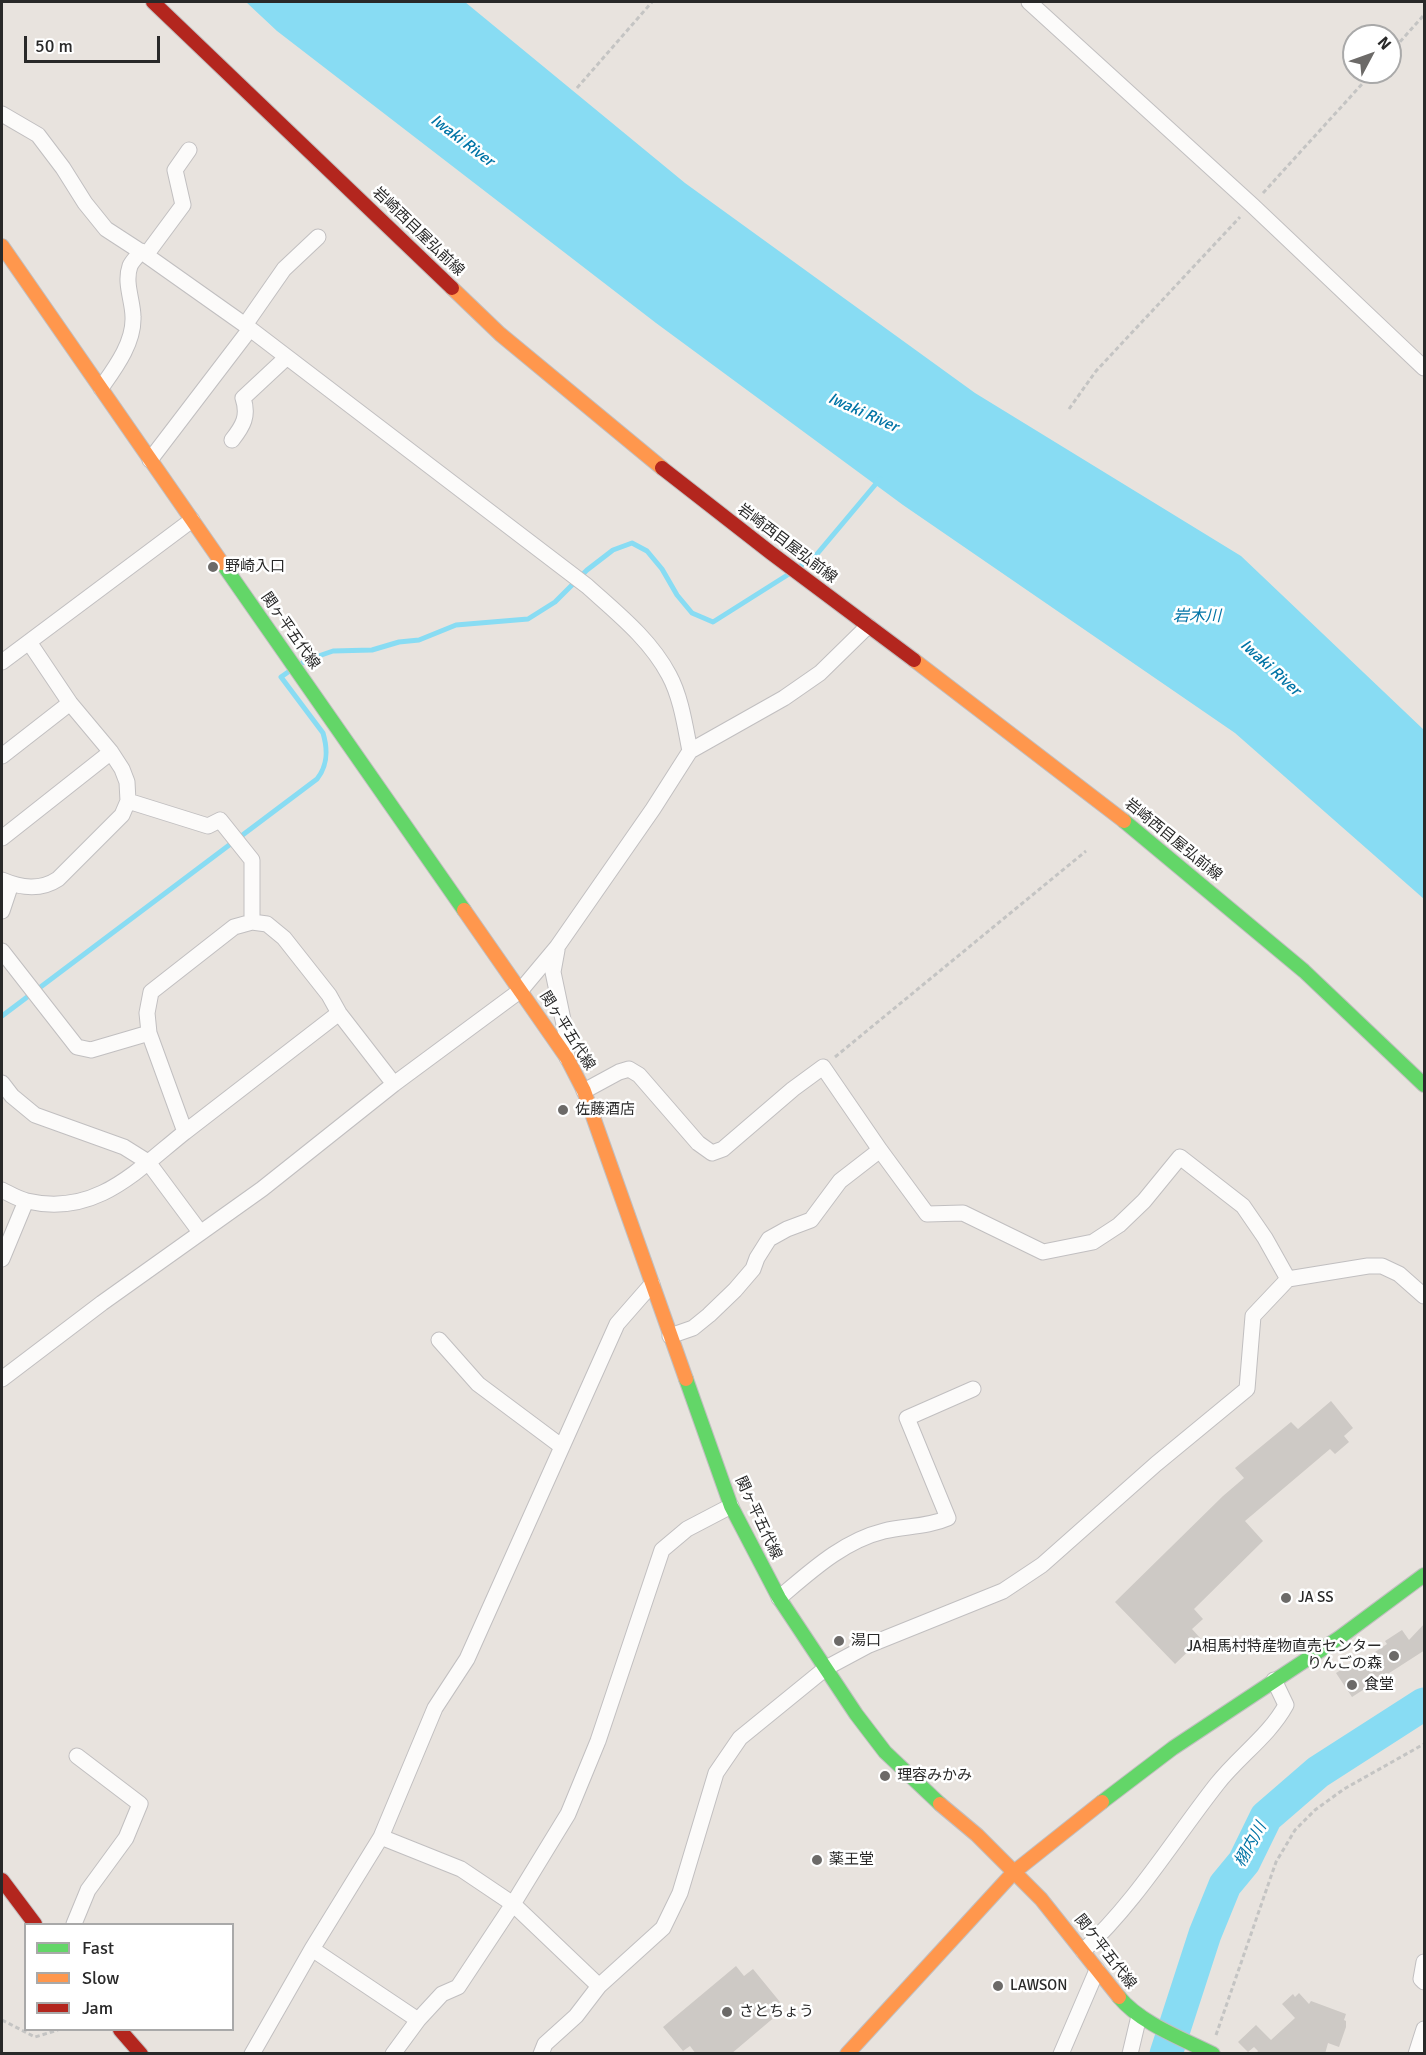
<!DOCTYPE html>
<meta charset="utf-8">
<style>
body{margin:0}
#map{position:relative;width:1426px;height:2055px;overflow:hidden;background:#e8e3de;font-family:Signika,sans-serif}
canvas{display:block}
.frame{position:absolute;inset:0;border:3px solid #292929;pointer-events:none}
.legend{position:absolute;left:24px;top:1923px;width:210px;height:108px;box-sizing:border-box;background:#fff;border:2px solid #a9a9a9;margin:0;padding:8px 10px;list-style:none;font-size:18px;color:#292929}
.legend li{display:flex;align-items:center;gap:12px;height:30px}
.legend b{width:30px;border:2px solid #a9a9a9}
.north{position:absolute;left:1342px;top:24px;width:60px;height:60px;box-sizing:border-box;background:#fff;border:2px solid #a9a9a9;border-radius:50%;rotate:49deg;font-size:16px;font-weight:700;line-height:24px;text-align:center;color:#292929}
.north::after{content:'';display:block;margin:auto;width:21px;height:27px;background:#6c6a68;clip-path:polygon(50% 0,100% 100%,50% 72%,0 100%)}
.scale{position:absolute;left:24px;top:36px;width:136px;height:27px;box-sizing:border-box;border:3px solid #292929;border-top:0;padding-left:8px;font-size:18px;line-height:21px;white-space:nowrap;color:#292929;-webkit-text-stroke:4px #fff;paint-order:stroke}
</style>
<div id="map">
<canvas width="1426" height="2055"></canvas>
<div class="frame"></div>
<ul class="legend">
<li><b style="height:8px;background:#63d668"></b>Fast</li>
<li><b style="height:8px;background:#ff974d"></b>Slow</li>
<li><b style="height:8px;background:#b3261e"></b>Jam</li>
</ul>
<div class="north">N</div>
<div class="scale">50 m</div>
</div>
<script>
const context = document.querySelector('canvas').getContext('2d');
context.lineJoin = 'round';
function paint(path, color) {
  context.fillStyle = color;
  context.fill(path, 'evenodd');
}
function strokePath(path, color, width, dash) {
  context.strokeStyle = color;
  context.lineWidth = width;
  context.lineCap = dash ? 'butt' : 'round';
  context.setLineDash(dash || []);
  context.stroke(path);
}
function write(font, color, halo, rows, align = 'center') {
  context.font = font + ' Signika,"Noto Sans JP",sans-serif';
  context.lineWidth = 5;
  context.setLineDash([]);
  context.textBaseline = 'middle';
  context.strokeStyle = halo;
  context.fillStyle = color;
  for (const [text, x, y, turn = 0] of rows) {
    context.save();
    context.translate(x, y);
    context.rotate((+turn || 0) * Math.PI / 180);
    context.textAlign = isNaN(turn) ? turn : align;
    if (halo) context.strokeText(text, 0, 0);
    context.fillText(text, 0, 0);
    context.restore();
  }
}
const water = new Path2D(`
 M246,2H465L685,183L975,393L1241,556L1424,730V899L1235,733L903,505L656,323L277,31Z`);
const stream = new Path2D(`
 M799,567L817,554L880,479
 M299,665L307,660L333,651L372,650L399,642L419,640L456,625L528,619L555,602L587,570L613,550L632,543L647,551L662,569L677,595L692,613L713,622L789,574
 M2,1016L317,779C328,765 328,750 323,733L281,677L291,670`);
const river = new Path2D(`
 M1166,2054L1205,1934L1225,1885L1244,1862L1266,1817L1318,1772L1424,1704`);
const building = new Path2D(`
 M1331,1401L1353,1428L1344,1436L1349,1442L1335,1454L1330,1449L1245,1521L1263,1541L1194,1609L1203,1619L1192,1629L1201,1639L1175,1664L1115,1602L1223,1496L1244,1478L1235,1468L1291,1422L1298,1429Z
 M1425,1623V1650L1352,1697L1336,1673L1349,1665L1351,1668L1387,1644L1385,1641L1402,1630L1409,1640Z
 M736,1966L744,1976L753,1969L780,2002L772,2009L777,2015L731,2054H696L690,2046L683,2051L663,2027Z
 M1299,1993L1309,2004L1311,2001L1346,2014L1344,2020L1346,2021V2027L1339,2047L1328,2043L1325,2054H1256L1258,2051L1254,2047L1248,2052L1238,2042L1256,2025L1271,2040L1295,2018L1282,2004L1293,1994L1295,1997Z`);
const path = new Path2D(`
 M1390,53L1423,16
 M577,88L652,2
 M1263,193L1373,72
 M1069,409L1096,371L1240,217
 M835,1057L1086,851
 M2,2020L35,2037L58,2030
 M1216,2035L1276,1862L1295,1830L1315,1810L1344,1789L1424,1744`);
const street = new Path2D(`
 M1029,2L1252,205L1424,368
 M2,114L38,135L63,168L85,203L106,229L146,255L245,325L587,586C617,613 650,639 669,675C681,697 685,726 690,751L653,809L557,947L521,990L394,1084L262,1189L102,1303L2,1379
 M146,255L183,205L175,170L189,150
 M245,325L284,269L318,237
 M101,388C115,368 134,343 133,317C133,301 124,283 130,266C132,261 138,256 141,251
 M232,440C243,426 249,416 243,398L287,357
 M150,460L250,329
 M2,662L192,520
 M690,751L784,698L820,673L868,626
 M2,756L70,703
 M128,801L208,826L220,820L252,860V922
 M2,838L111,752
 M2,880C21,888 40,891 58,879L122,815L128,801L127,782L122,769L111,752L70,703L29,642
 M2,911L11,884
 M557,950L553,972L566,1034L567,1058
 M2,951L77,1047L91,1050L149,1033
 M2,1083L12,1096L35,1115L124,1147L148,1162L200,1232
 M584,1091L619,1072L629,1069L639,1075L698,1143L712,1153L723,1149L793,1089L823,1067L880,1150L927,1214L963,1213L1043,1252L1093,1242L1119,1225L1144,1201L1180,1157L1243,1206L1265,1238L1288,1279
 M185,1132L339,1013
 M2,1190C10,1194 18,1199 27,1201C96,1217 136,1171 185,1132L149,1033L147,1013L151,992L234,927L252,922L267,924L284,938L329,995L339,1013L394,1084
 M2,1259L26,1201
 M670,1336L693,1328L709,1315L735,1290L753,1269L757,1258L769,1239L787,1229L811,1220L840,1181L880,1150
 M439,1340L478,1384L561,1446
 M779,1598C811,1571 843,1541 884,1531C905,1526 928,1527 948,1518L907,1418L973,1389
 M381,1837L461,1869L513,1904L599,1986
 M74,1924L88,1890L126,1838L140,1804L77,1756
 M312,1949L418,2020
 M1083,1951C1136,1902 1173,1840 1217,1784C1239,1756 1269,1736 1286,1705L1274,1680
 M1424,1962L1421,1979L1424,1982
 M252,2054L312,1949L381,1837L435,1708L467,1659L617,1324L652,1284
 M393,2054L418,2020L442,1994L458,1987L513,1904L568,1814L598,1741L662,1550L687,1529L731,1506
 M541,2054L545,2044L576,2016L599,1986L663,1928L680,1893L716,1773L740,1738L826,1668L869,1645L1003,1591L1042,1565L1156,1464L1247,1389L1253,1316L1288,1279L1368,1266H1382L1399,1274L1424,1296
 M1061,2054L1097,1970
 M1130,2054L1139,2016
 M1416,2054L1424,2029`);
const fast = new Path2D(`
 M222,563L464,910
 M1124,821L1304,971L1424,1085
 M686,1379L731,1506L779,1598L856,1714L885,1752L940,1804
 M1102,1802L1173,1748L1339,1638L1424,1575
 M1119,1997C1140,2023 1183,2039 1213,2054`);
const slow = new Path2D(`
 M2,246L222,563
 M452,288L500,334L662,468
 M914,660L1124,821
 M464,910L567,1058L584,1091L686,1379
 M940,1804L977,1835L1041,1899L1119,1997
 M847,2054L1014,1872L1102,1802`);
const jam = new Path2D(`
 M153,2L452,288
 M662,468L771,553L914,660
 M2,1880L35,1924
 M120,2030L141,2054`);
const markers = [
 [213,567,6,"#6c6a68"],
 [563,1110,6,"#6c6a68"],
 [1286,1598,6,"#6c6a68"],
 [839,1641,6,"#6c6a68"],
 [1394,1656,6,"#6c6a68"],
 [1352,1685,6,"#6c6a68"],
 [885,1776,6,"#6c6a68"],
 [817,1860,6,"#6c6a68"],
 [998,1986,6,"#6c6a68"],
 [727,2012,6,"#6c6a68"]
];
const streetNames = [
 ["岩崎西目屋弘前線",418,232,44],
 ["岩崎西目屋弘前線",787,544,37],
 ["関ヶ平五代線",290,631,55],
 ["岩崎西目屋弘前線",1173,840,39],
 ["関ヶ平五代線",567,1031,58],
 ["関ヶ平五代線",758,1518,65],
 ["関ケ平五代線",1105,1952,52]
];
const poiNames = [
 ["野崎入口",225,567],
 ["佐藤酒店",575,1110],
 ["JA SS",1298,1598],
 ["湯口",851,1641],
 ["JA相馬村特産物直売センター",1382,1647,"right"],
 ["りんごの森",1382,1664,"right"],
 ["食堂",1364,1685],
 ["理容みかみ",897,1776],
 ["薬王堂",829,1860],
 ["LAWSON",1010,1986],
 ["さとちょう",739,2012]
];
const waterNames = [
 ["Iwaki River",462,141,37],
 ["Iwaki River",863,413,24],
 ["岩木川",1197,617],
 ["Iwaki River",1270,668,42],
 ["栩内川",1251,1845,-61]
];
paint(water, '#88dcf3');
strokePath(stream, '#88dcf3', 5);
strokePath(river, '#88dcf3', 33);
paint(building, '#cdc9c5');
strokePath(street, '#c1bfc0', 17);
strokePath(fast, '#c1bfc0', 16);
strokePath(slow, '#c1bfc0', 16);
strokePath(jam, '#c1bfc0', 16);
strokePath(path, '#c4c4c3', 3, [4.5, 3]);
strokePath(street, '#fcfbfa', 15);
strokePath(fast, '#63d668', 14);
strokePath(slow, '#ff974d', 14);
strokePath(jam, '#b3261e', 14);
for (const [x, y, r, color] of markers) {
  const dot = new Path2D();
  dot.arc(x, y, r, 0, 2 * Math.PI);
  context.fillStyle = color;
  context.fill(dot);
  strokePath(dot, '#fff', 2);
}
write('15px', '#292929', '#fff', streetNames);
write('15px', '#292929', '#fff', poiNames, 'left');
write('italic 16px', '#0074a6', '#fff', waterNames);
</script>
